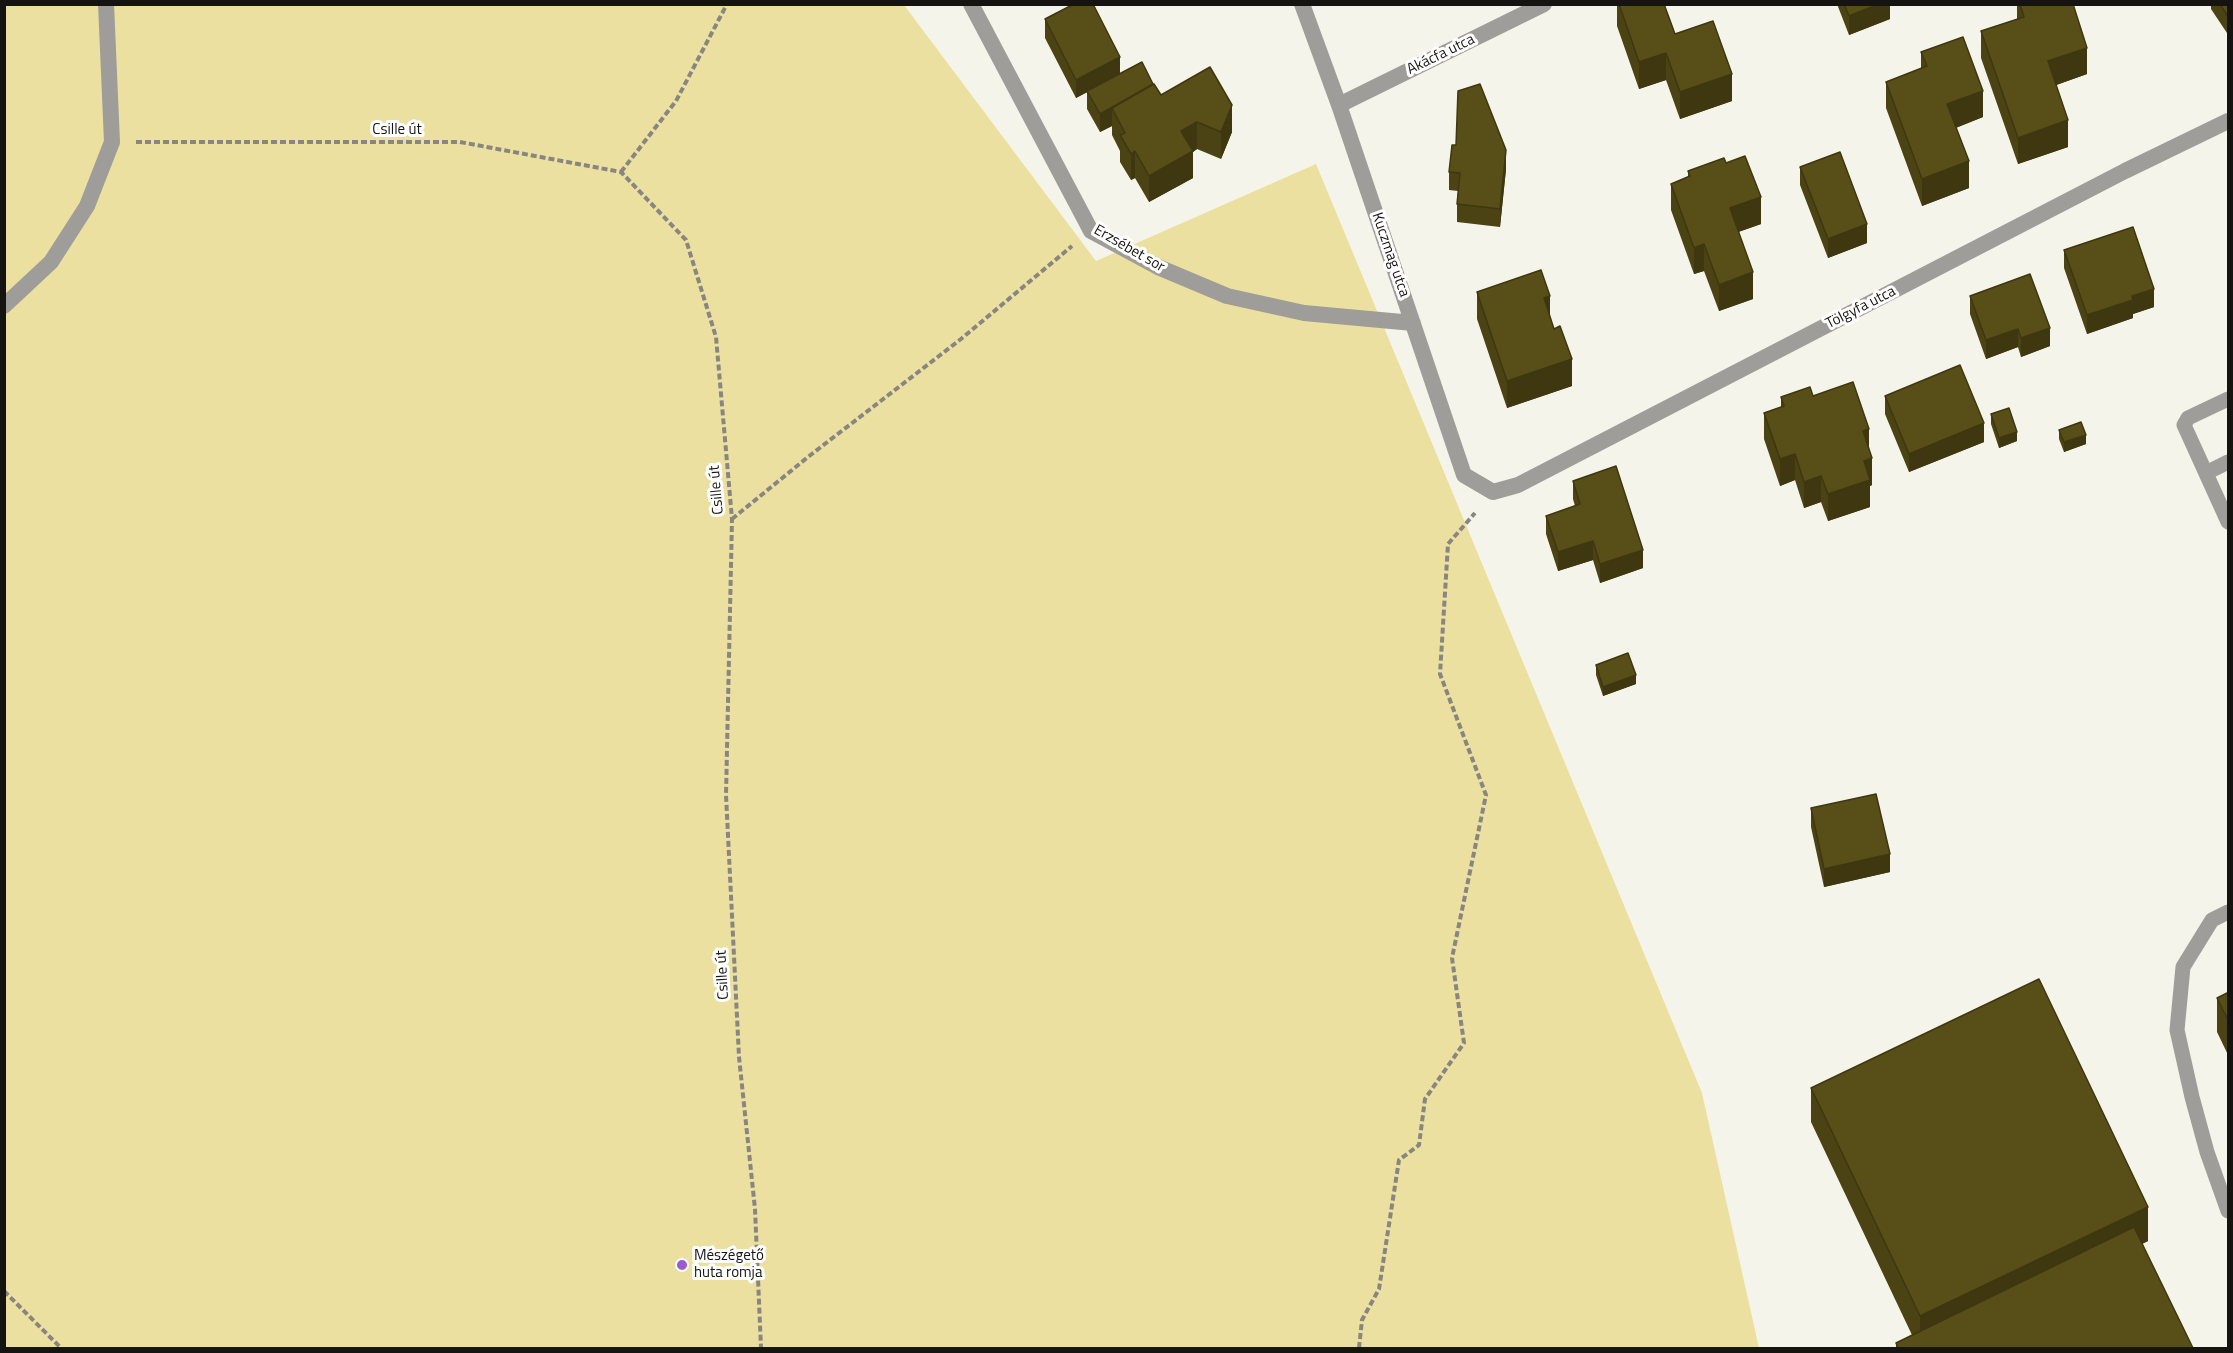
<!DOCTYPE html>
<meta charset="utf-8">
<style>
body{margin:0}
#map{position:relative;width:2233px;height:1353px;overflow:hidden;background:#f5f4eb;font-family:"Titillium Web",sans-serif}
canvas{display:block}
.frame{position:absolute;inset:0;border:6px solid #151411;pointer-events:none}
</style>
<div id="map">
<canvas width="2233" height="1353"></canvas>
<div class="frame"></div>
</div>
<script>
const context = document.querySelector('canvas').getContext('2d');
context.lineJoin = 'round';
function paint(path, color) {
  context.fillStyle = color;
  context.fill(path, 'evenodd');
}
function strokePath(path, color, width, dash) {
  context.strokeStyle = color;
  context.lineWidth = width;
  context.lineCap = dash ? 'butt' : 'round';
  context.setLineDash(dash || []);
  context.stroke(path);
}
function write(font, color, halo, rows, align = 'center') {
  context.font = font + ' "Titillium Web",sans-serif';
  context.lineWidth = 6;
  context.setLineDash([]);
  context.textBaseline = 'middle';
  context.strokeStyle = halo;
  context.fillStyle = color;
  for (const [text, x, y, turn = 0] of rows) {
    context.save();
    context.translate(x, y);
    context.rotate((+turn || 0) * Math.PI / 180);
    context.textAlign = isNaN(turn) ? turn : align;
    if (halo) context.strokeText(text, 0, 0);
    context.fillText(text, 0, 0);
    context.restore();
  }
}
const green = new Path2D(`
 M5,5H904L1096,261L1316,164L1702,1093L1759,1348H5Z`);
const path = new Path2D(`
 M136,142H460L621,172L686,240L716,337L732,519L726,795L739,1057L755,1209L761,1348
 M621,172L676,101L727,4
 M732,519L808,457L961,339L1072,246
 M4,1291L61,1348
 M1359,1348L1362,1320L1379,1289L1399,1160L1419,1145L1425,1099L1464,1043L1452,958L1486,795L1440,674L1448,544L1475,513`);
const service = new Path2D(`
 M2228,399L2188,418L2184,425L2228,522
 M2206,473L2228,462
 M2228,912L2212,920L2183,967L2177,1030L2192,1097L2207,1152L2228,1211`);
const minor = new Path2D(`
 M971,4L1091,231L1158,267L1227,296L1304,313L1413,323
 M1302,4L1339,105L1464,475L1493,492L1518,485L2125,171L2228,121
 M1339,105L1544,4
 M4,306L51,262L87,206L112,142L106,4`);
const wall = new Path2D(`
 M1617,4H1664L1675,34L1732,101L1680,119L1666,80L1639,89L1617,26Z
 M1837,4H1890V19L1849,35Z
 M2017,4H2073L2087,74L2056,85L2068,147L2018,164L1981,58V31L2017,19Z
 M2211,4H2229V36L2211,9Z
 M1045,19L1120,74L1153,84L1161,95L1232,132L1221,159L1197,149L1193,152V178L1149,202L1135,178L1131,180L1120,162V151L1112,135V126L1100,132L1087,109V92L1076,98L1045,38Z
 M1921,52L1983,117L1956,128L1969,188L1922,206L1886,108V82L1921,68Z
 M1726,163L1761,224L1738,232L1753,299L1719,311L1704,271L1694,274L1671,210V184L1688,177V171Z
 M1800,167L1867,243L1828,258L1800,185Z
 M1506,169L1500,227L1457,222V204L1458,191L1449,190V172Z
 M2064,250L2154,307L2133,314V318L2087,334L2064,268Z
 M1477,292L1550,317L1572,386L1507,408L1477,319Z
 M1970,296L2050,346L2021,357L2018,347L1986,359L1970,314Z
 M1813,396L1872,485L1870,486V507L1828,521L1821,502L1804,508L1795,480L1780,486L1764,439V413L1781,407V397Z
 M1885,396L1984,442L1909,472L1885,414Z
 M1991,414L2017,441L1999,448L1991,424Z
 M2059,430L2086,444L2064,452L2059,439Z
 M1573,481L1643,568L1600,583L1593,560L1558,571L1546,534V516L1575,506L1573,499Z
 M1596,665L1636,684L1603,696L1596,675Z
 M1811,808L1890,872L1824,887L1811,827Z
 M2229,992V1057L2217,1032V998Z
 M1811,1088L2148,1241L2142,1244L2193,1348H1896V1343L1912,1335L1811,1122Z`);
const shadedWall = new Path2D(`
 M1879,4H1890V19L1849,35V16Z
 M2087,48V74L2048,88V61Z
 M1666,53V80L1639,89V62Z
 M1120,57V75L1076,98V80Z
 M1732,74V101L1680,119V92Z
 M1154,86L1112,108V126L1100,132V114Z
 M1983,91V117L1947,131V104Z
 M1232,105V132L1221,159V132Z
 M2068,120V147L2018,164V138Z
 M1197,122V149L1193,152V178L1149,202V176L1181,131Z
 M1506,150V169L1500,227V209Z
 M1135,151V178L1131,180V154Z
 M1969,161V188L1922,206V179Z
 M1761,197V224L1730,235V208Z
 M1867,224V243L1828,258V239Z
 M1704,244V271L1694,274V248Z
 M1753,272V299L1719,311V285Z
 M2154,289V307L2133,314V318L2087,334V315L2132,296Z
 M1550,296V323L1544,298Z
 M2050,328V346L2021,357V338Z
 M2018,329V347L1986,359V340Z
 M1572,359V386L1507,408V381Z
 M1984,423V442L1909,472V454Z
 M1869,429V455L1863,431Z
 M2017,432V441L1999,448V438Z
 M2086,435V444L2064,452V442Z
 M1795,454V480L1780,486V459Z
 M1872,458V485L1870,486V507L1828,521V494L1864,461Z
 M1821,476V502L1804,508V482Z
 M1593,541V560L1558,571V552Z
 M1643,550V568L1600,583V564Z
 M1636,675V684L1603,696V687Z
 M1890,854V872L1824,887V869Z
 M2148,1207V1241L1923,1348H1920V1316Z`);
const building = new Path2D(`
 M1074,4H1093L1120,57L1076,80L1045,19Z
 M1619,4H1664L1675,34L1713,21L1732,74L1680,92L1666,53L1639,62Z
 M1844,4H1879L1849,16Z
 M2020,4H2073L2087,48L2048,61L2068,120L2018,138L1981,31L2024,17Z
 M2220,4H2229V18Z
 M1963,37L1983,91L1947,104L1969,161L1922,179L1886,82L1927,66L1921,52Z
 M1142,62L1153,84L1100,114L1087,91Z
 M1210,67L1232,105L1221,132L1197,122L1181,131L1193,151L1149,176L1135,151L1131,154L1120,135L1125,133L1112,108L1154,84L1161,95Z
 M1480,84L1506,150L1500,209L1457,204L1460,173L1449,172L1452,145H1456L1458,91Z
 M1840,152L1867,224L1828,239L1800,167Z
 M1745,156L1761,197L1730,208L1753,272L1719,285L1704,244L1694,248L1671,184L1690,176L1688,171L1724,158L1726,163Z
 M2133,227L2154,289L2132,296L2133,300L2087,315L2064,250Z
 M1541,270L1550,296L1544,298L1554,329L1560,326L1572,359L1507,381L1477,292Z
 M2030,274L2050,328L2021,338L2018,329L1986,340L1970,296Z
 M1960,365L1984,423L1909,454L1885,396Z
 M1853,382L1869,429L1863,431L1872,458L1864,461L1870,480L1828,494L1821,476L1804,482L1795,454L1780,459L1764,413L1784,406L1781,397L1810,387L1813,396Z
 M2009,408L2017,432L1999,438L1991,414Z
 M2081,422L2086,435L2064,442L2059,430Z
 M1616,466L1643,550L1600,564L1593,541L1558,552L1546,516L1580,504L1573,481Z
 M1628,653L1636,675L1603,687L1596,665Z
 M1876,794L1890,854L1824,869L1811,808Z
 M2039,979L2148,1207L1920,1316L1811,1088Z
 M2229,992V1022L2217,998Z
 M2134,1227L2193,1348H1898L1896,1343Z`);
const markers = [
 [682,1265,6,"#9d59ce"]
];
const streetNames = [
 ["Akácfa utca",1441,55,-26],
 ["Csille út",397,130],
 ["Erzsébet sor",1129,249,30],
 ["Kuczmag utca",1390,255,71],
 ["Tölgyfa utca",1861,308,-27],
 ["Csille út",717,490,-95],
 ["Csille út",723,975,-93]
];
const poiNames = [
 ["Mészégető",694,1256],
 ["huta romja",694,1273]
];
paint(green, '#ece0a0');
strokePath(path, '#878680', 4, [6, 3]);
strokePath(service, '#9e9d9a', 15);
strokePath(minor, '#9e9d9a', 16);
paint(wall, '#4c4314');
paint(shadedWall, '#3e3710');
paint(building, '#584e17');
strokePath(building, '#3e3710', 1.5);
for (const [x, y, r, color] of markers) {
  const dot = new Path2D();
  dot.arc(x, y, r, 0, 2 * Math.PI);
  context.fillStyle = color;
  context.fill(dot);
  strokePath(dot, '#fff', 2);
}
write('15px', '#151411', '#fff', streetNames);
write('15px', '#151411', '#fff', poiNames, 'left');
</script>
